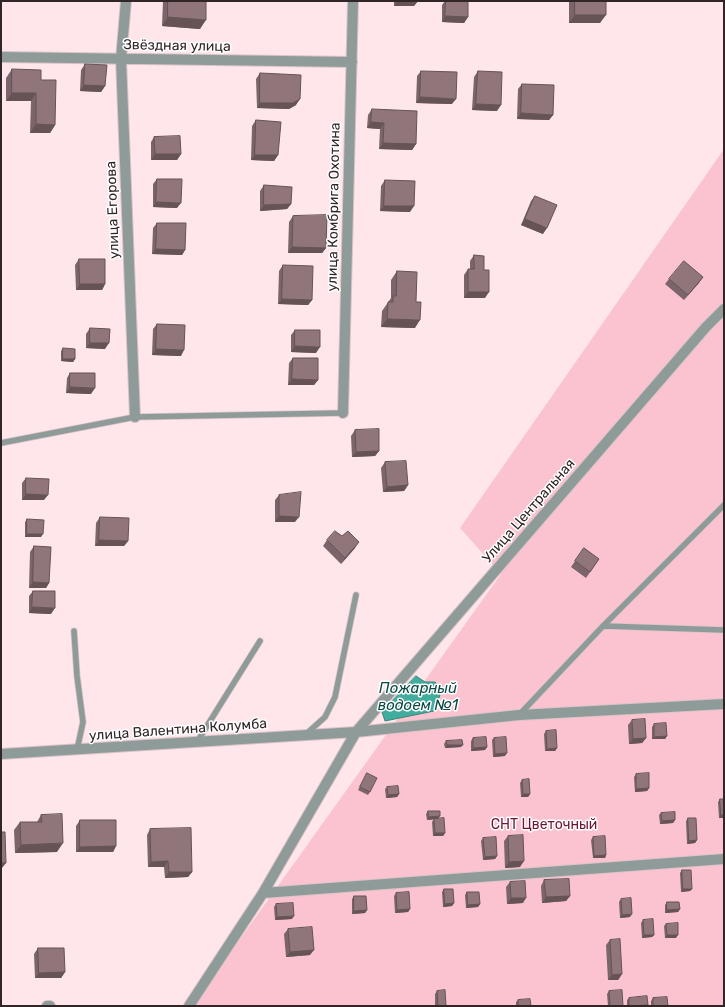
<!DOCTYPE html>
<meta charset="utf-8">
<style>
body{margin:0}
#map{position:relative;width:725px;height:1007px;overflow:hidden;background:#ffe6eb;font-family:Rubik,sans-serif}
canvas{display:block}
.frame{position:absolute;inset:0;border:2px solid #302527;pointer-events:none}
</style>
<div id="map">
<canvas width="725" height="1007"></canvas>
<div class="frame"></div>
</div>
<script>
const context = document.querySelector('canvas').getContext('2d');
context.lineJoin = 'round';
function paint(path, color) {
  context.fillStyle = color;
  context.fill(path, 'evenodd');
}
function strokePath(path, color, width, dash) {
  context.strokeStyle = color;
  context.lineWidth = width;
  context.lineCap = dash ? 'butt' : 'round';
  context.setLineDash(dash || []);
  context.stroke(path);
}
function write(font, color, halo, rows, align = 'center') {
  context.font = font + ' Rubik,sans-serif';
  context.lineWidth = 3;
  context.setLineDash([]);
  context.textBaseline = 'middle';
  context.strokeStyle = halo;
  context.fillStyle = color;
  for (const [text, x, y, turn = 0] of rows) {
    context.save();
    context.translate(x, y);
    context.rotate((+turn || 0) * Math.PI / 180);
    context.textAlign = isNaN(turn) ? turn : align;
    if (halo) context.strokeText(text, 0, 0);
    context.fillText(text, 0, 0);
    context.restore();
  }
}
const green = new Path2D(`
 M724,149V1006H192L501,574L460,528Z`);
const water = new Path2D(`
 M416,676L425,682H435L438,685L435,689L440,695L434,711L385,721L382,712Z`);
const service = new Path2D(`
 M1,443L135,417L343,413
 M603,626L724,505
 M74,631L77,676L83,722L77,750
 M519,715L603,626L724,630
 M305,735L325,717L335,697L356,595
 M197,742L260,641`);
const minor = new Path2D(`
 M126,1L121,59L135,417
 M1,57L352,62
 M343,413L353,1
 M1,754L356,732L519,715L724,704
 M263,893L724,859
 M47,1006H50
 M189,1006L263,893L356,732L706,327L724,309`);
const wall = new Path2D(`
 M163,1H206L200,29L162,26Z
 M394,1H418L414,6H394Z
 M445,1H468V17L464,23L442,22V5Z
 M569,1H606L600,23H569Z
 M85,64L105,86L101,92L80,91L81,70Z
 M12,69L41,80L55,125L50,133H30L31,101H6V78Z
 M421,71L452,104L416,103L417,76Z
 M478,71L497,111L472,110L474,77Z
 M260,73L296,105L289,109L257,108L256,79Z
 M522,84L553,115L549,120L517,119L518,89Z
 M372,109L416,144L412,150L379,149L380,129L367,128L368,115Z
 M256,120L278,155L274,161L251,160L252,126Z
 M154,137L181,154L177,160H151V142Z
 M157,179L177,208L153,207V184Z
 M385,180L410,212L380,211L381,186Z
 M264,185L291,204L287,209L260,211V191Z
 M535,196L543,234L521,225L531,201Z
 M293,216L326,248L322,253H288L289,222Z
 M157,223L185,250L182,255L152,254L153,228Z
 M474,255L484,270L485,298H464V275L468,269H470V261Z
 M79,259L105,284L102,290H76L75,265Z
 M283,265L312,300L308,305L278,304L279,271Z
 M397,271L415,328L381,327L382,311L391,298V280Z
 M703,277L684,300L665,284L669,279Z
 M157,324L181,356L152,355L153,329Z
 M90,328L105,349L86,348V334Z
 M295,330L316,353L291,352V335Z
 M63,348L75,359L73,362L61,361V351Z
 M293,358L318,380L314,385H288L289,363Z
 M70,373L91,394L66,393L67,378Z
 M355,430L379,451L375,456L352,457L351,436Z
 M385,462L408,485L404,491L383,492L381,468Z
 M26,478L44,500H22V483Z
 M279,495L295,522H275V500Z
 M100,517L128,541L124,546H95L96,523Z
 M27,519L41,537H25V522Z
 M327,540L355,548L341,564L323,546Z
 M34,546L49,583L46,588H29L30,552Z
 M584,548L599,559L586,578L571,567Z
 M33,591L51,614L29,613V596Z
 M632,720L646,738L642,743L629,744L628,725Z
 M654,724L667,736L665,739H652V727Z
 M546,731L557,748L555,751H545L544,734Z
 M473,738L487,747L485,750L471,751V741Z
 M494,738L505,756L493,757L492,740Z
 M446,741L461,747L445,748L444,744Z
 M367,773L370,792L368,795L358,790Z
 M636,774L649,788L647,791L635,792L634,777Z
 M522,780L530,794L528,797H521L520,783Z
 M387,787L399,794L397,797L386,798L385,789Z
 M720,799L724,818H719L718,802Z
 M428,811L438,819L445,833L443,836H433L432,822L434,819L427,820L426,814Z
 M661,813L675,820L673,823L660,824L659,815Z
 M41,815L57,852L15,853L14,830L20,822H37Z
 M688,818L697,840L695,843L687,844L686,821Z
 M80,820L116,846L113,852H76V826Z
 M150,829L192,872L188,877L165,878L164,867H148L147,835Z
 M508,836L520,867L505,868L504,841Z
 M593,837L606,855L605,858H593L591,840Z
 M483,838L497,856L495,859L483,860L481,841Z
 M682,870L692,889L690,891L681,892L680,873Z
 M544,880L570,896L566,901L542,903L541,886Z
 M510,882L523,903L507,904L506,887Z
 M444,889L454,903L452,906L443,907L442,892Z
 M467,892L480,904L478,907L466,908L465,895Z
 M396,893L410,909L408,912L395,913L394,896Z
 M354,896L367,910L365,913L352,914V899Z
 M621,899L630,917L620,918L619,902Z
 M667,902L680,909L678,912L665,913V905Z
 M276,904L292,919L275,920L274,907Z
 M643,920L654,935L652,937L642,938L641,923Z
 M666,924L676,938H665L664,926Z
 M288,929L310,955L286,957L284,934Z
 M610,940L622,974L618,980H608L606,945Z
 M38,948L65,972L61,978H35L34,954Z
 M437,991L446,1006H435V994Z
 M609,991L623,1006H608L607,994Z
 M629,998L647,1006H627V1000Z
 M653,998L668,1006H651V1001Z
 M518,1000L531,1006H516V1002Z`);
const shadedWall = new Path2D(`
 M397,1H418L414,6H394Z
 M575,15H606L600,23H569Z
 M445,16L468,17L464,23L442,22Z
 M168,17L206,20L200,29L162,26Z
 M84,85L105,86L101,92L80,91Z
 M12,93H36L31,101H6Z
 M420,97L456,99L452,104L416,103Z
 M300,99L296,105L289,109L257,108L260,103Z
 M476,104L501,105L497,111L472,110Z
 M521,113L553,115L549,120L517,119Z
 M371,122L384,123L380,129L367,128Z
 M36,124L55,125L50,133H30Z
 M383,143L416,144L412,150L379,149Z
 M155,154H181L177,160H151Z
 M255,155H278L274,161L251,160Z
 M156,202L181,203L177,208L153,207Z
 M291,204L287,209L260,211L264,205Z
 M384,206H414L410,212L380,211Z
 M525,219L547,228L543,234L521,225Z
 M292,247L326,248L322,253H288Z
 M156,249L185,250L182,255L152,254Z
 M703,277L699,283L684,300L688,295Z
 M80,284H105L102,290H76Z
 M468,292H489L485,298H464Z
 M282,299L312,300L308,305L278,304Z
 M387,319L420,320L415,328L381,327Z
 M90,343H109L105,349L86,348Z
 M295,346L320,347L316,353L291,352Z
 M156,349L184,350L181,356L152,355Z
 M63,359H75L73,362L61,361Z
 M292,379L318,380L314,385H288Z
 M70,387L95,388L91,394L66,393Z
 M379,451L375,456L352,457L356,452Z
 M408,485L404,491L383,492L387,487Z
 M26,494L48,495L44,500H22Z
 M279,516L299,517L295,522H275Z
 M27,534H43L41,537H25Z
 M99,540L128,541L124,546H95Z
 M359,542L355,548L341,564L345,558Z
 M33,582L49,583L46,588H29Z
 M32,607L55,608L51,614L29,613Z
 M667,736L665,739H652L654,737Z
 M646,738L642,743L629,744L633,739Z
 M447,745H463L461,747L445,748Z
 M487,747L485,750L471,751L473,748Z
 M557,748L555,751H545L547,749Z
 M507,753L505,756L493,757L495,754Z
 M649,788L647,791L635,792L636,789Z
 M399,794L397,797L386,798L388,795Z
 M523,794H530L528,797H521Z
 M721,815H724V818H719Z
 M440,816L438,819L427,820L429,817Z
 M675,820L673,823L660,824L662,821Z
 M435,833H445L443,836H433Z
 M697,840L695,843L687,844L689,841Z
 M63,843L57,852L15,853L21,845Z
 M116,846L113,852H76L80,847Z
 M606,855L605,858H593L594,856Z
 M497,856L495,859L483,860L485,857Z
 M168,861L164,867H148L151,862Z
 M524,861L520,867L505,868L509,862Z
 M1,863H6L2,868H1Z
 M169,872H192L188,877L165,878Z
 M683,889H692L690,891L681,892Z
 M570,896L566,901L542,903L546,897Z
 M511,898H526L523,903L507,904Z
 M454,903L452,906L443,907L445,904Z
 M480,904L478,907L466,908L468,905Z
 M410,909L408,912L395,913L397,910Z
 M680,909L678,912L665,913L667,910Z
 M367,910L365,913L352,914L354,911Z
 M632,914L630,917L620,918L622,915Z
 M294,916L292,919L275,920L277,917Z
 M644,935H654L652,937L642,938Z
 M667,935H678L676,938H665Z
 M314,950L310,955L286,957L290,952Z
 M65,972L61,978H35L39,973Z
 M622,974L618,980H608L612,975Z`);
const building = new Path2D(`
 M168,1H206V20L168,17Z
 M446,1H468V17L445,16Z
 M575,1H606V15H575Z
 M85,64L107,65L105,86L84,85Z
 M12,69L41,70V80H56L55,125L36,124V93H12Z
 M421,71L457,72L456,99L420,97Z
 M478,71L502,72L501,105L476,104Z
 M260,73L301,75L300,99L293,103H260Z
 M522,84L554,85L553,115L521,113Z
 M372,109L417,111L416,144L383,143L384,123L371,122Z
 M256,120L281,122L278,155H255Z
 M180,136L181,154H155L154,137Z
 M157,179H182L181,203L156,202Z
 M385,180L415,181L414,206H384Z
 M264,185L292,187L291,204L264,205Z
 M535,196L557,205L547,228L525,219Z
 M327,215L326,248L292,247L293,216Z
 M157,223H186L185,250L156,249Z
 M474,255L484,256V270H489V292H468V269H474Z
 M79,259H105V284H80Z
 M684,261L703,277L688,295L669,279Z
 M283,265L313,266L312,300L282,299Z
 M397,271L417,272L416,302H421L420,320L387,319L388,302H393V296H396Z
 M157,324L185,325L184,350L156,349Z
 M90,328L110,329L109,343H90Z
 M295,330H320V347L295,346Z
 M63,348L75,349V359H63Z
 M293,358H318V380L292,379Z
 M70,373H95V388L70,387Z
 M379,429V451L356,452L355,430Z
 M406,461L408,485L387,487L385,462Z
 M26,478L49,479L48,495L26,494Z
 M301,492L299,517L279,516V495Z
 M100,517L129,518L128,541L99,540Z
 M27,519L44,520L43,534H27Z
 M335,531L342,536L348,531L359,542L345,558L327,540Z
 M34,546L51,547L49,583L33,582Z
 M584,548L599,559L590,572L575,561Z
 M33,591H55V608L32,607Z
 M645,719L646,738L633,739L632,720Z
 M666,723L667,736L654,737V724Z
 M556,730L557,748L547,749L546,731Z
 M486,737L487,747L473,748V738Z
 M506,737L507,753L495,754L494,738Z
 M462,740L463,745H447L446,741Z
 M367,773L377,778L370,792L360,787Z
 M649,773V788L636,789V774Z
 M529,779L530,794H523L522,780Z
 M398,786L399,794L388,795L387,787Z
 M720,799H724V815H721Z
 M428,811H440V816L429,817Z
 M675,812V820L662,821L661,813Z
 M62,814L63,843L21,845L20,822H42L41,815Z
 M444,818L445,833H435L434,819Z
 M688,818H696L697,840L689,841Z
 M80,820H116V846L80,847Z
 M191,828L192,872H169L168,861L151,862L150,829Z
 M1,832H5L6,863H1Z
 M523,835L524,861L509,862L508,836Z
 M605,836L606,855L594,856L593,837Z
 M496,837L497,856L485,857L483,838Z
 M682,870H691L692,889H683Z
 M569,879L570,896L546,897L544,880Z
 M525,881L526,898H511L510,882Z
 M444,889H453L454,903L445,904Z
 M409,892L410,909L397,910L396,893Z
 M467,892H479L480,904L468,905Z
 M354,896H366L367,910L354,911Z
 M631,898L632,914L622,915L621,899Z
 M667,902H679L680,909L667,910Z
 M293,903L294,916L277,917L276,904Z
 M653,919L654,935H644L643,920Z
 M678,923V935H667L666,924Z
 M312,927L314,950L290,952L288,929Z
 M620,939L622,974L612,975L610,940Z
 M38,948H64L65,972L39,973Z
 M445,990L446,1006H438L437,991Z
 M622,990L623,1006H610L609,991Z
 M647,996L648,1005L629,1006V998Z
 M667,997L668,1006H653V998Z
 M530,999L531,1006H518V1000Z`);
const streetNames = [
 ["Звёздная улица",177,46,1],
 ["улица Комбрига Охотина",334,207,-89],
 ["улица Егорова",113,210,-92],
 ["Улица Центральная",529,511,-49],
 ["улица Валентина Колумба",178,730,-4]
];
const parkNames = [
 ["СНТ Цветочный",544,825]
];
const waterNames = [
 ["Пожарный",418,689],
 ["водоем №1",418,706]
];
paint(green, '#fbc3d0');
paint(water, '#41ad9f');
strokePath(water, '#3c847b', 1);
strokePath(service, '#dac3c8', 7);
strokePath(minor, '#dac3c8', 12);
strokePath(service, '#8e9b99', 5.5);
strokePath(minor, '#8e9b99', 10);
paint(wall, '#7c656a');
paint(shadedWall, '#655356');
paint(building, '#90767b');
strokePath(building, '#655356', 1);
write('14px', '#302527', '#fff', streetNames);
write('14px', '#6d1536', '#fff', parkNames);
write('italic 15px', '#0a4a44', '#fff', waterNames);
</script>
